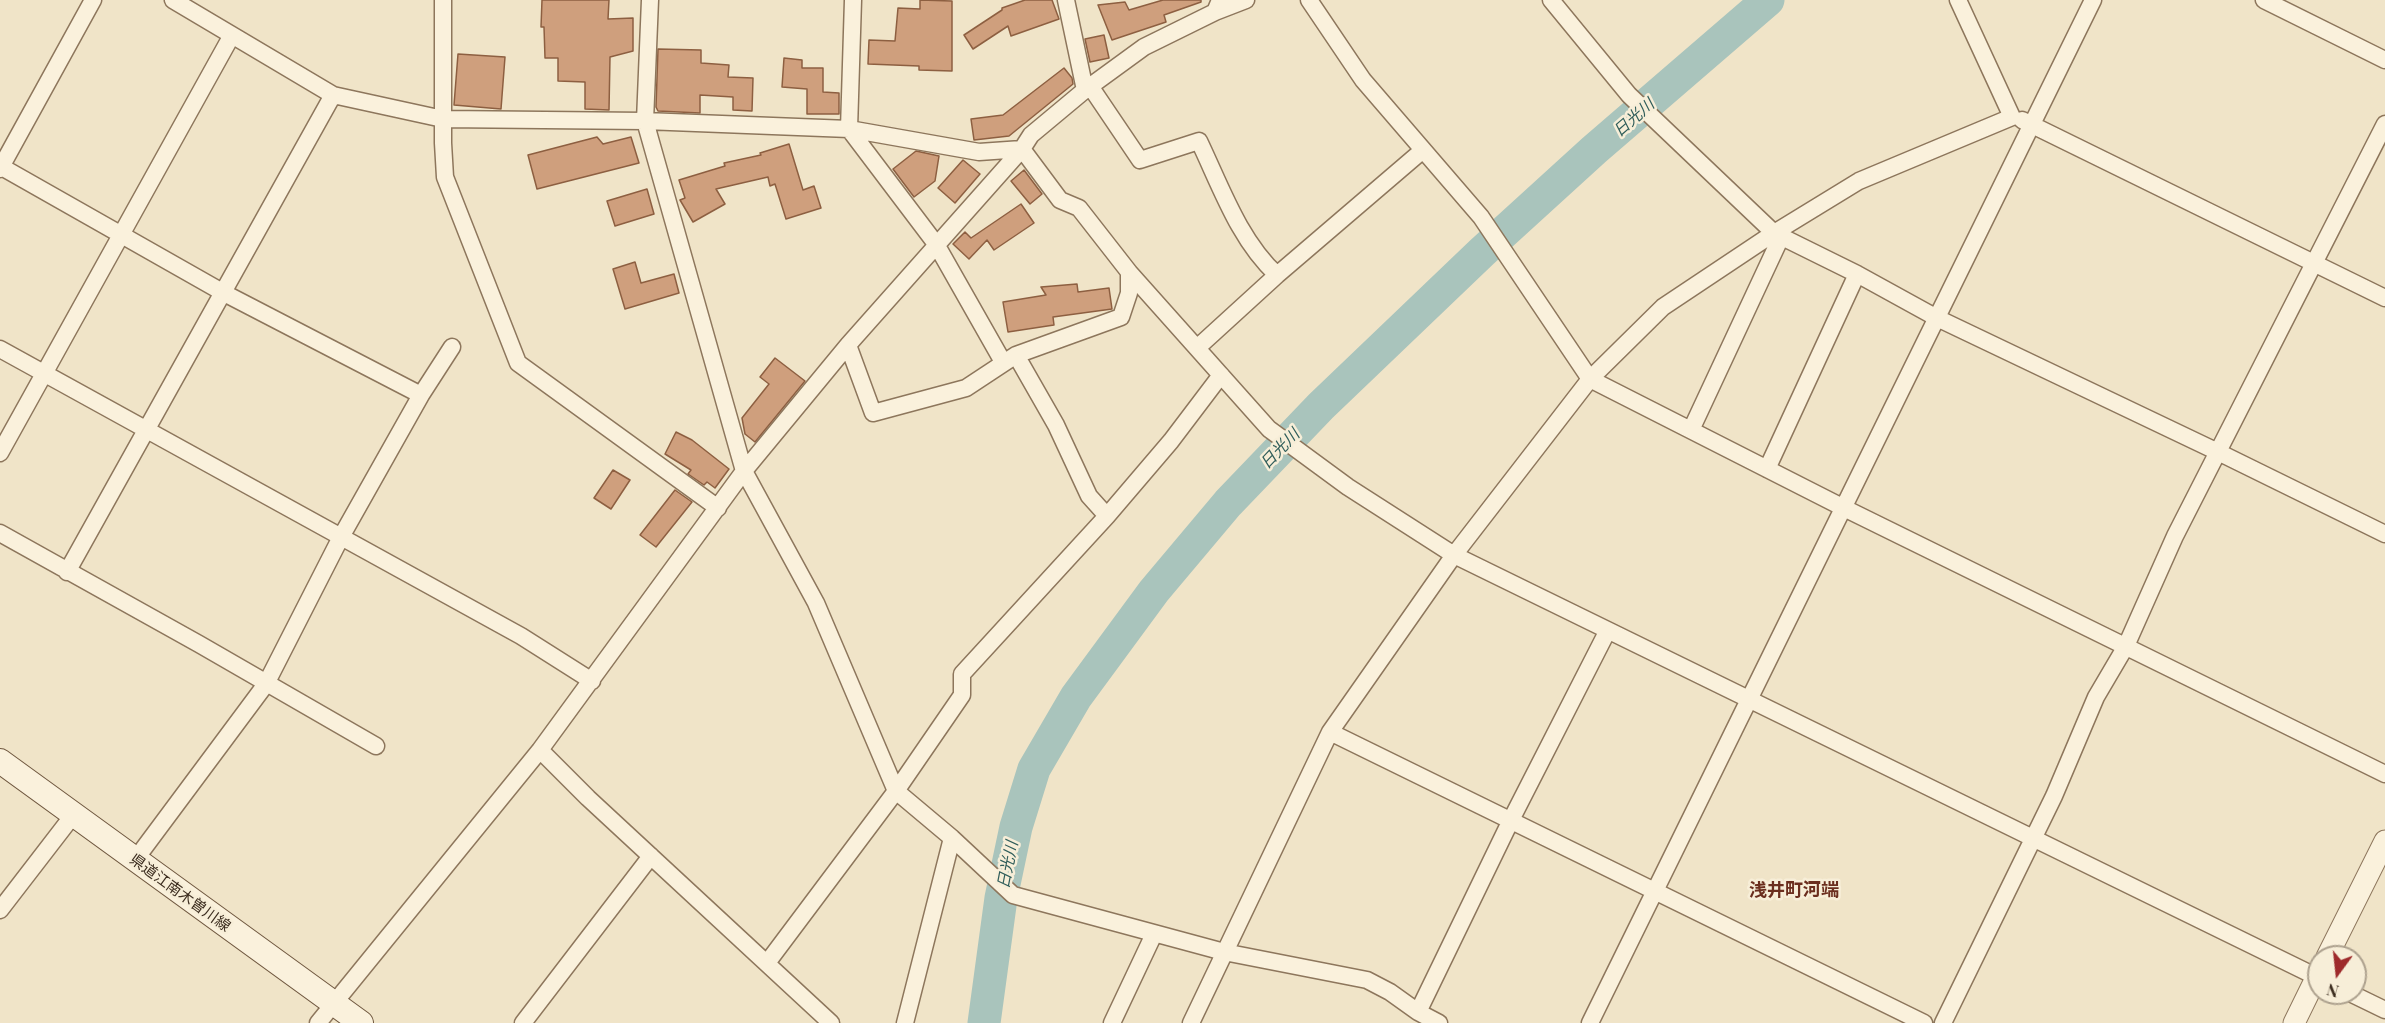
<!DOCTYPE html>
<meta charset="utf-8">
<style>
body{margin:0}
#map{position:relative;width:2385px;height:1023px;overflow:hidden;background:#f0e4c8;font-family:"Playfair Display",serif}
canvas{display:block}
.north{position:absolute;left:2307px;top:945px;width:60px;height:60px;box-sizing:border-box;background:#f7eed8;border:2px solid #ada18e;border-radius:50%;rotate:195deg;font-size:16px;font-weight:700;line-height:24px;text-align:center;color:#3d2e20}
.north::after{content:'';display:block;margin:auto;width:21px;height:27px;background:#9e2a2b;clip-path:polygon(50% 0,100% 100%,50% 72%,0 100%)}
</style>
<div id="map">
<canvas width="2385" height="1023"></canvas>
<div class="north">N</div>
</div>
<script>
const context = document.querySelector('canvas').getContext('2d');
context.lineJoin = 'round';
function strokePath(path, color, width, dash) {
  context.strokeStyle = color;
  context.lineWidth = width;
  context.lineCap = dash ? 'butt' : 'round';
  context.setLineDash(dash || []);
  context.stroke(path);
}
function paint(path, color) {
  context.fillStyle = color;
  context.fill(path, 'evenodd');
}
function write(font, color, halo, rows, align = 'center') {
  context.font = font + ' "Playfair Display","Noto Sans JP",serif';
  context.lineWidth = 5;
  context.setLineDash([]);
  context.textBaseline = 'middle';
  context.strokeStyle = halo;
  context.fillStyle = color;
  for (const [text, x, y, turn = 0] of rows) {
    context.save();
    context.translate(x, y);
    context.rotate((+turn || 0) * Math.PI / 180);
    context.textAlign = isNaN(turn) ? turn : align;
    if (halo) context.strokeText(text, 0, 0);
    context.fillText(text, 0, 0);
    context.restore();
  }
}
const river = new Path2D(`
 M984,1023L1001,898L1016,827L1034,769L1076,697L1154,591L1228,503L1321,406L1482,252L1594,150L1768,0`);
const building = new Path2D(`
 M542,0H609L608,19L633,18V51L610,57L609,110L585,109V82L558,81V58H545L544,27H541Z
 M920,0L952,1V71L919,70V66L868,64L869,40L895,41L898,8L920,9Z
 M1025,0H1052L1059,19L1011,36L1008,26L973,49L964,35L1002,10V8Z
 M1163,0H1201V2L1164,15L1166,22L1112,40L1098,5L1125,2L1129,10Z
 M1104,35L1109,58L1090,62L1085,39Z
 M658,49L701,50V63L729,65L728,77L753,78L752,111L733,110V97L700,95V113L658,111L656,107Z
 M458,54L505,57L501,109L454,105Z
 M784,58L802,60V68H823V92L839,93V114H807V89L782,87Z
 M1064,68L1072,78L1073,84L1009,136L974,140L971,119L1003,115Z
 M597,137L603,144L631,137L639,163L537,189L528,155Z
 M789,144L803,190L814,186L821,208L786,219L775,184L770,186L768,177L716,189L725,204L693,222L680,200L685,198L679,180L725,166L724,163L761,155L760,153Z
 M916,151L939,156L935,181L914,197L893,169Z
 M963,160L980,174L955,203L938,188Z
 M1024,170L1042,194L1030,204L1011,181Z
 M647,189L654,214L615,226L607,201Z
 M1021,204L1034,223L994,250L987,240L969,259L953,244L965,232L971,238Z
 M635,262L641,283L674,274L679,293L625,309L613,269Z
 M1077,284L1078,292L1109,288L1112,309L1053,317L1054,325L1008,332L1003,302L1046,295L1041,287Z
 M775,358L805,381L755,442L745,434L742,418L769,384L760,377Z
 M676,432L692,440L729,469L715,488L707,482L704,485L688,474L691,470L665,454Z
 M613,470L630,480L611,509L594,498Z
 M675,490L692,502L656,547L640,535Z`);
const minor = new Path2D(`
 M173,0L333,95L443,119L645,121L849,129L979,152L1022,149L1060,200L1079,208L1129,272V293L1121,317L1016,355L966,388L873,413L848,345
 M443,0V143L445,177L518,363L718,508
 M650,0L645,121L744,471L816,603L896,791L952,838L1013,895L1224,952L1367,980L1390,992L1418,1012L1439,1023
 M853,0L849,129L936,244L1003,362
 M1066,0L1085,90
 M1309,0L1363,80L1481,217L1590,379L1844,508L2385,774
 M1551,0L1629,95L1774,233L1857,274L1937,318L2218,452L2385,534
 M2264,0L2385,60
 M1215,12L1246,0
 M1090,86L1140,160L1199,141C1221,187 1239,240 1277,275
 M2022,120L2385,298
 M0,166L224,293L421,395
 M0,169L93,0
 M1129,272L1269,429L1348,487L1454,555L2319,978
 M1197,348L1277,275L1423,150
 M0,349L521,636L592,681
 M1016,355L1056,425L1089,496L1107,516
 M1691,430L1781,237
 M0,453L232,35
 M1767,469L1857,274
 M0,533L199,644L376,746
 M67,572L333,95
 M1330,732L1924,1023
 M540,750L588,798L831,1023
 M135,860L266,684L341,537L421,395L452,347
 M0,910L74,814
 M767,963L896,791L962,695V674L1107,516L1171,441L1221,375
 M2350,993L2385,1010
 M1418,1012L1511,820L1607,632
 M318,1023L540,750L744,471L848,345L1022,149L1031,135L1085,90L1144,47L1215,12L1220,0
 M523,1023L651,856
 M905,1023L952,838
 M1112,1023L1154,934
 M1191,1023L1330,732L1454,555L1590,379L1663,307L1774,233L1859,181L2012,117L1958,0
 M1590,1023L2093,0
 M1943,1023L2054,796L2096,697L2126,646L2175,536L2385,124`);
const tertiary = new Path2D(`
 M2327,957L2385,841
 M2294,1023L2319,972`);
const secondary = new Path2D(`
 M0,761L361,1023`);
const streetNames = [
 ["県道江南木曽川線",180,893,36]
];
const waterNames = [
 ["日光川",1634,118,-41],
 ["日光川",1280,449,-46],
 ["日光川",1008,865,-79]
];
const quarterNames = [
 ["浅井町河端",1794,890]
];
strokePath(river, '#a9c4bc', 33);
paint(building, '#cf9f7d');
strokePath(building, '#8d5f41', 1.5);
strokePath(minor, '#8d765c', 19);
strokePath(tertiary, '#8d765c', 23);
strokePath(secondary, '#6f573f', 26);
strokePath(minor, '#faf1dc', 16);
strokePath(tertiary, '#faf1dc', 21);
strokePath(secondary, '#faf1dc', 24);
write('15px', '#3d2e20', '#f7eed8', streetNames);
write('italic 16px', '#2f5d5a', '#f7eed8', waterNames);
write('bold 18px', '#6b2e1e', '#f7eed8', quarterNames);
</script>
